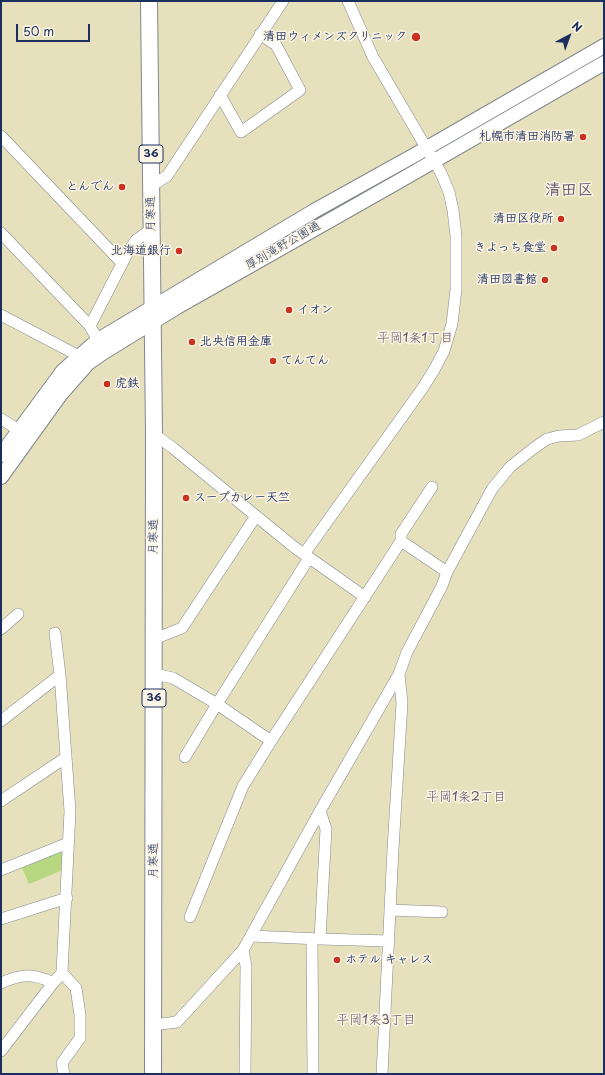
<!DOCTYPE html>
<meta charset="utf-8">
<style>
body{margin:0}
#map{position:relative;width:605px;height:1075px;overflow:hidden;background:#e7e0bc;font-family:"Playpen Sans",sans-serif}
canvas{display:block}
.frame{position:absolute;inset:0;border:2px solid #1b2f5e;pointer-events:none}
.north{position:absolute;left:549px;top:16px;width:40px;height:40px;-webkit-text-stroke:3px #fcf5e5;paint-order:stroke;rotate:41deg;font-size:11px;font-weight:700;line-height:16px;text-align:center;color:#1b2f5e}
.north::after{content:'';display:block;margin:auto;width:14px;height:18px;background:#1b2f5e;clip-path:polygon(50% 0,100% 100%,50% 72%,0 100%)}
.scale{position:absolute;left:16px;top:24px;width:74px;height:18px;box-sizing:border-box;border:2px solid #1b2f5e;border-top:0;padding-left:5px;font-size:12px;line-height:14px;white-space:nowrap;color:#1b2f5e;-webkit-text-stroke:3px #fcf5e5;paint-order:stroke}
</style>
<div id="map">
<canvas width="605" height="1075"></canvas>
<div class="frame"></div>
<div class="north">N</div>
<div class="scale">50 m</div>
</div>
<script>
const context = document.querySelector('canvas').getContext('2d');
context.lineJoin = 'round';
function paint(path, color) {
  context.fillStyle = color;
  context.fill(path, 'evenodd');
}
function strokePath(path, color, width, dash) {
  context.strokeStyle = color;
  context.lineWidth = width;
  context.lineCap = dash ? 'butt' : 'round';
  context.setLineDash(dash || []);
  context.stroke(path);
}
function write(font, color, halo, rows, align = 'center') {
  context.font = font + ' "Playpen Sans","Klee One",sans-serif';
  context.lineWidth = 3;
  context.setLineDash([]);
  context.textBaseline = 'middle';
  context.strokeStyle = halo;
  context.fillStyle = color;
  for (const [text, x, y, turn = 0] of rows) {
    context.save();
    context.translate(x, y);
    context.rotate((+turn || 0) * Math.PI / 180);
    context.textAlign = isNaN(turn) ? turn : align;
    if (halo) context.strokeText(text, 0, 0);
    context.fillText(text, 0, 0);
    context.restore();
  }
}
const green = new Path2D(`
 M60,852L64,854L63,870L29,884L22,868Z`);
const minor = new Path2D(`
 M220,95L241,132L300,90L276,45L260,34
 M1,136L122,263
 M151,186L167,176L173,167L283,1
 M1,233L90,326L101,346
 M1,315L79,356
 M90,326L128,252L136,240L152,229
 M1,419L25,434
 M154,434L173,448L294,547L365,597
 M401,541L447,572
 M304,554L422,389L434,370L444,351L452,324L456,289V236L453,210L449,192L441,173L373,57L348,1
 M1,629L18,614
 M154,639L182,628L256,516
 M154,674L173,678L217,704L271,741
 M1,721L60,675
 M185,757L217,704L309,558
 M1,801L65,758
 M1,870L68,843
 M390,910L442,912
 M190,917L243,786L271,741L401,541V534L432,487
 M1,919L67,898
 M251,936L320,939L326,829L320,811
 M312,939L313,1074
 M320,939L389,941
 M243,950L246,966L245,1074
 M62,973L76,988L80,1015V1038L62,1063L64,1074
 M1,983C21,974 33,973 53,983
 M153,1025L177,1022L243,950L320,811L399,674
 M1,1051L53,983L62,973L70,811L60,675L55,633
 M382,1074L393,849L402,703L399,674L407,652L442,586L447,572L492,489L510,467L534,448L547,439L559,436L578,435L604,422`);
const major = new Path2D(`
 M1,455L63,371L98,340L314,211L413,156L604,46
 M1,477L60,395L88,363L104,352L177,307L401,180L604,63`);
const highway = new Path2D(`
 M149,1L154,434L153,1074`);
const markers = [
 [416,37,5,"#c8321e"],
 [583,137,4,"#c8321e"],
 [122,187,4,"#c8321e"],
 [561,219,4,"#c8321e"],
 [554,248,4,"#c8321e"],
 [179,251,4,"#c8321e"],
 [545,280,4,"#c8321e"],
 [289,310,4,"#c8321e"],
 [192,342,4,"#c8321e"],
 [273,361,4,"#c8321e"],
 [107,384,4,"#c8321e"],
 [186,498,4,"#c8321e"],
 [337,960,4,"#c8321e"]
];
const shields = [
 [151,154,24],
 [154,698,24]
];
const shieldNames = [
 ["36",151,154],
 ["36",154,698]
];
const poiNames = [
 ["清田ウィメンズクリニック",407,37],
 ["札幌市清田消防署",575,137],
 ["とんでん",114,187],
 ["清田区役所",553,219],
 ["きよっち食堂",546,248],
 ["北海道銀行",171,251],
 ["清田図書館",537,280],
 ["イオン",297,310,"left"],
 ["北央信用金庫",200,342,"left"],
 ["てんてん",281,361,"left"],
 ["虎鉄",115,384,"left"],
 ["スープカレー天竺",194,498,"left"],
 ["ホテル キャレス",345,960,"left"]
];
const streetNames = [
 ["月寒通",151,214,-91],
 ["厚別滝野公園通",283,246,-30],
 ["月寒通",154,537,-90],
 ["月寒通",154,861,-90]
];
const neighbourhoodNames = [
 ["平岡1条1丁目",415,338],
 ["平岡1条2丁目",466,797],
 ["平岡1条3丁目",376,1020]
];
const districtNames = [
 ["清田区",569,191]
];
paint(green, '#b7d880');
strokePath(minor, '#81888d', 12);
strokePath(major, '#81888d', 16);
strokePath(highway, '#81888d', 18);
strokePath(minor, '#fff', 11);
strokePath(major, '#fff', 14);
strokePath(highway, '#fff', 16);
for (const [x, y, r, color] of markers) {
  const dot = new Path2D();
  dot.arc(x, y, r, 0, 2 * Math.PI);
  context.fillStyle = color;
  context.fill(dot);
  strokePath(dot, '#fcf5e5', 1.5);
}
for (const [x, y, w] of shields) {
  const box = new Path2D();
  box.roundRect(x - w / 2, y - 9, w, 18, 3);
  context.fillStyle = '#fcf5e5';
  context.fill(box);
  strokePath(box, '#1b2f5e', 1);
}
write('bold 11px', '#1b2f5e', null, shieldNames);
write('bold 12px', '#1b2f5e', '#fcf5e5', poiNames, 'right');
write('12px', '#1b2f5e', '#fcf5e5', streetNames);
write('13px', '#655669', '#fcf5e5', neighbourhoodNames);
write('bold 16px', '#655669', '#fcf5e5', districtNames);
</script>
